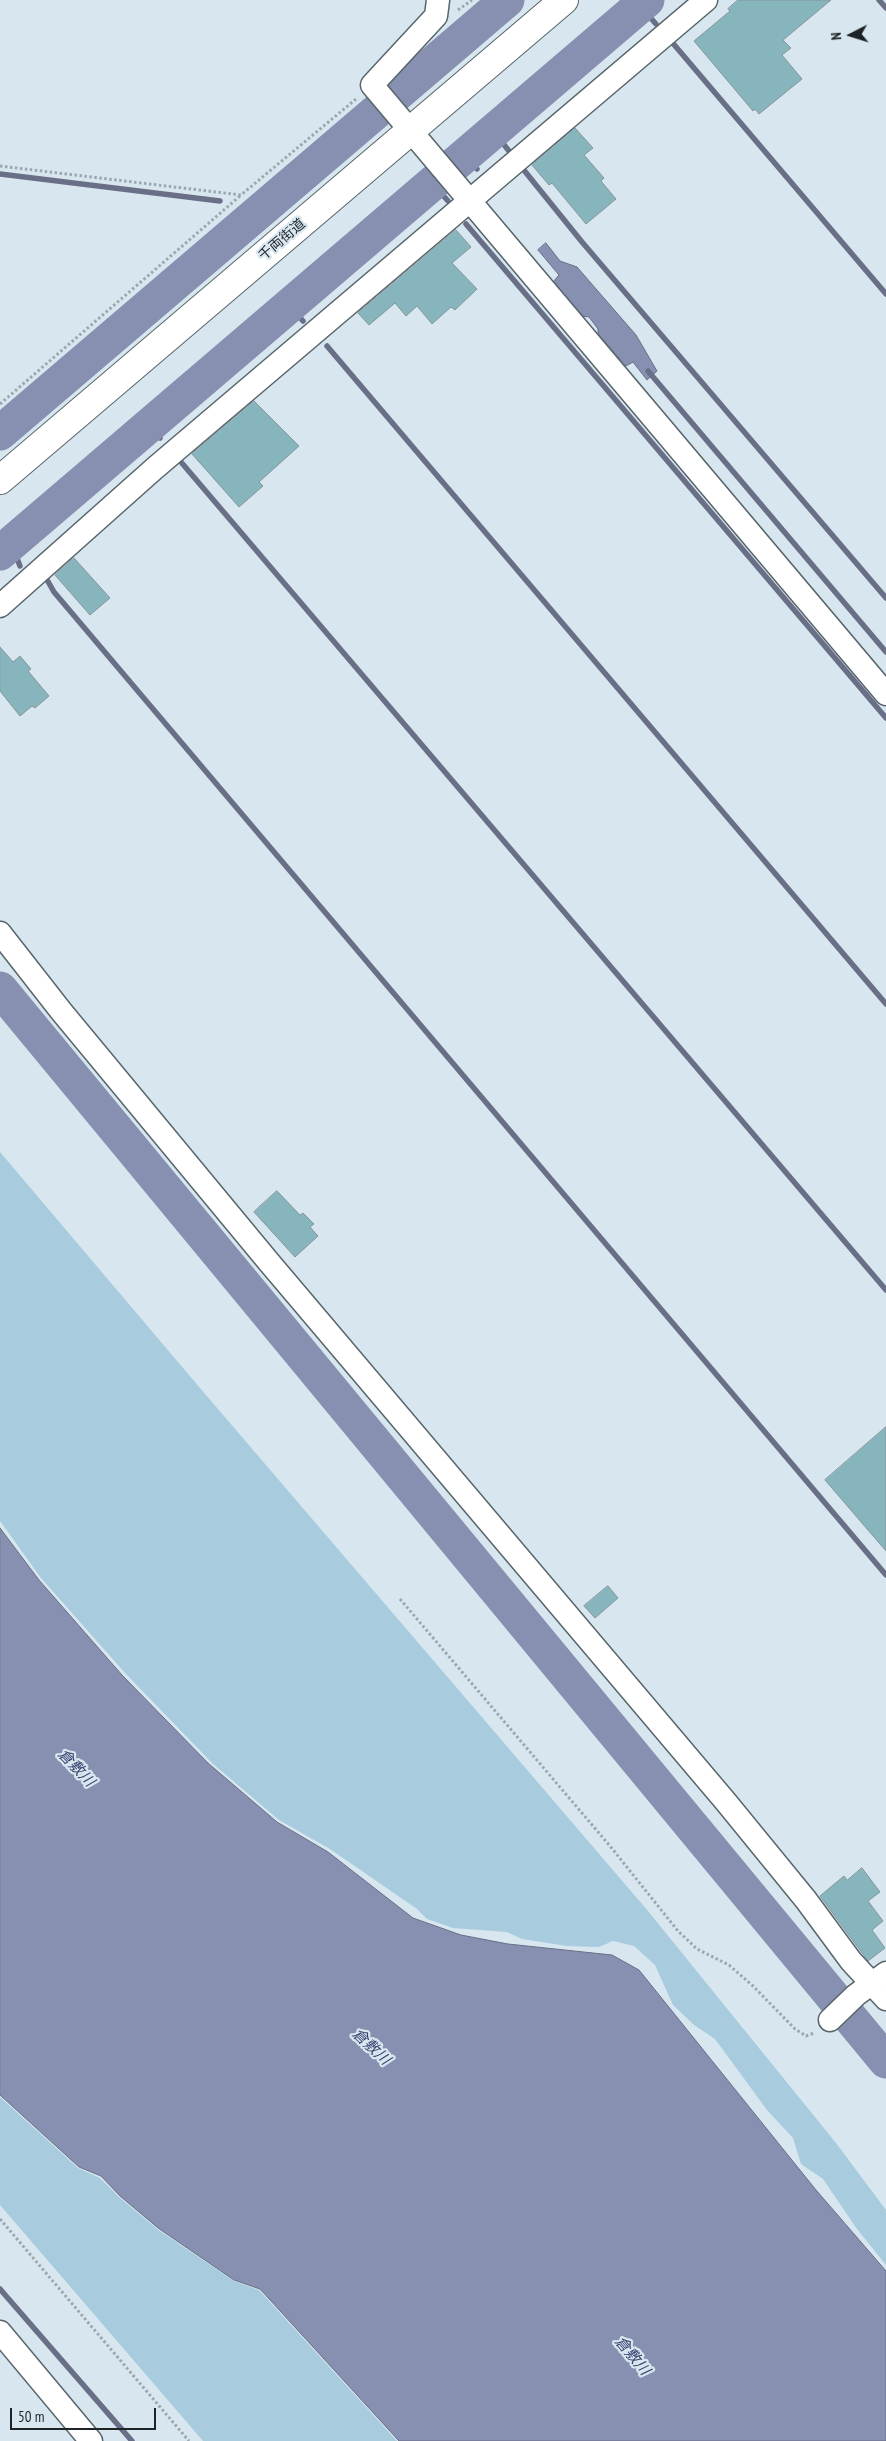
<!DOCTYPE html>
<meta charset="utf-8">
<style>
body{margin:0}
#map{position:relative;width:886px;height:2441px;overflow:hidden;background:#d8e7ef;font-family:"PT Sans Narrow",sans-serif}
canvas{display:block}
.north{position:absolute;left:826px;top:10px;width:50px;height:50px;-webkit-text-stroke:4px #d8e7ef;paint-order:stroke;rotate:265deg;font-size:14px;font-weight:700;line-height:20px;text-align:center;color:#1e2326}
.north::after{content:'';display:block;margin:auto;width:18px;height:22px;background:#1e2326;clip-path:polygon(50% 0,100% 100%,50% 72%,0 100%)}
.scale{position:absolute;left:10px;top:2408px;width:146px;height:22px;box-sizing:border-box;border:2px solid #1e2326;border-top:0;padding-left:6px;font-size:15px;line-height:18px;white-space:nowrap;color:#1e2326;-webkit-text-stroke:4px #d8e7ef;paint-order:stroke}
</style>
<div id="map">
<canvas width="886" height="2441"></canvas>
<div class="north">N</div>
<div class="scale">50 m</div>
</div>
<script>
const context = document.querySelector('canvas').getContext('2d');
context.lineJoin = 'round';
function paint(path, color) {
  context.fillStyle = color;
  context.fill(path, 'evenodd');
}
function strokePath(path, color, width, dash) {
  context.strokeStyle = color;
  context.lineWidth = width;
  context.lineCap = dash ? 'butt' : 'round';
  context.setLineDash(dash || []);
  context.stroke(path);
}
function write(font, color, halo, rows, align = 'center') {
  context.font = font + ' "PT Sans Narrow","Noto Sans JP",sans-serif';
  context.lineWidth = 4.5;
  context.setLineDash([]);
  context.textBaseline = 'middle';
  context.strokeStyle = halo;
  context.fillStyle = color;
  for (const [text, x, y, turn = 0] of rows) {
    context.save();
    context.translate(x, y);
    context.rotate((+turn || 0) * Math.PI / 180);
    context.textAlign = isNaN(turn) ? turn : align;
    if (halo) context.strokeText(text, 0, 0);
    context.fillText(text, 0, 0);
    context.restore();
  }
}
const green = new Path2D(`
 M0,1152L200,1388L648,1911L836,2143L886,2210V2265L857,2229L823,2179L801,2164L793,2138L767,2110L715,2039L694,2025L673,2005L655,1965L634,1946L613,1941L599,1947L567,1946L522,1939L507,1932L453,1928L427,1919L417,1909L330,1849L279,1820L212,1763L126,1674L41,1578L0,1521Z
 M0,2097L78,2168L100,2178L119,2197L157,2229L234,2281L259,2290L397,2441H203L0,2205Z`);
const water = new Path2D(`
 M546,243L560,261L577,267L636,335L657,371L647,380L633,362L626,366L598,334V329L589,317L582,316L553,282L559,275L538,250Z
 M0,1528L39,1580L122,1675L208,1763L277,1822L328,1852L413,1918L461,1935L508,1944L612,1955L639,1970L816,2190L886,2271V2441H399L260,2289L234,2280L158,2228L120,2196L101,2176L79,2167L0,2095Z`);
const stream = new Path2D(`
 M879,0L886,8
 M640,6L656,24
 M453,33L456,43
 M671,41L886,294
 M493,131L509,151
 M465,155L477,169
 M523,169L582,242L886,598
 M0,174L220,201
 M432,183L448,201
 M237,222L241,227
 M466,224L886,718
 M289,305L303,321
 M327,346L886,1004
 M648,371L886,652
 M148,425L160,438
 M181,462L886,1290
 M11,543L20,566
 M46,578L54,592L886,1575
 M880,2053L886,2047
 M0,2289L132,2441`);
const river = new Path2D(`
 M0,433L507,0
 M0,553L647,0
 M0,989L886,2061`);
const building = new Path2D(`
 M738,0H831L783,40L791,48L782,55L802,79L759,114L755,109L753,111L694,41L730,11L728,9Z
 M575,128L593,148L584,155L604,178L601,181L616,199L586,224L552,183L549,185L532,165Z
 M456,230L471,247L452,263L477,289L455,310L451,307L432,324L417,306L406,316L395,303L369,325L358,313Z
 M254,401L299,446L259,482L263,486L239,507L192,454Z
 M74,558L110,598L90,615L55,575Z
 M0,647L13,662L20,656L31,669L28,671L49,696L35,708L32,706L20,716L0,691Z
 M277,1191L300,1215L303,1213L314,1224L310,1227L318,1236L295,1257L254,1212Z
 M886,1427V1551L825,1480Z
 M608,1586L618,1598L595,1618L584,1606Z
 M862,1868L880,1892L868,1901L883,1921L872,1930L885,1948L868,1961L820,1896L844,1876L847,1880Z`);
const path = new Path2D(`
 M458,10L472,0
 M0,166L241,195L356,99
 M0,404L240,196
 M400,1599L610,1846L678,1931L697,1949L729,1965L753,1986L795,2029L806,2036L814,2033
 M0,2219L189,2441`);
const street = new Path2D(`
 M438,0L436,16L372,85L886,694
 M0,606L155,468L706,0
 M0,933L61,1011L268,1261L726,1802L806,1900L851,1961L886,1999
 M830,2020L856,1995L886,1973
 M0,2332L91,2441`);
const secondary = new Path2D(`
 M0,480L564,0`);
const streetNames = [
 ["千両街道",282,240,-40]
];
const waterNames = [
 ["倉敷川",76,1768,46],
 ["倉敷川",371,2047,43],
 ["倉敷川",632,2356,50]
];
paint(green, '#a8cbde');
paint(water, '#8790b1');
strokePath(water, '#686f87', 1);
strokePath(stream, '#686f87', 5.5);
strokePath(river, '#8790b1', 35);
paint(building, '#87b5be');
strokePath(building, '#869599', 1);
strokePath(street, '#58656b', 25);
strokePath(secondary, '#58656b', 30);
strokePath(path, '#9ba7ae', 3, [2.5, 2.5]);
strokePath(street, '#fff', 22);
strokePath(secondary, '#fff', 28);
write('14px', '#1e2326', '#d8e7ef', streetNames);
write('italic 15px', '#384371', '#d8e7ef', waterNames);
</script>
